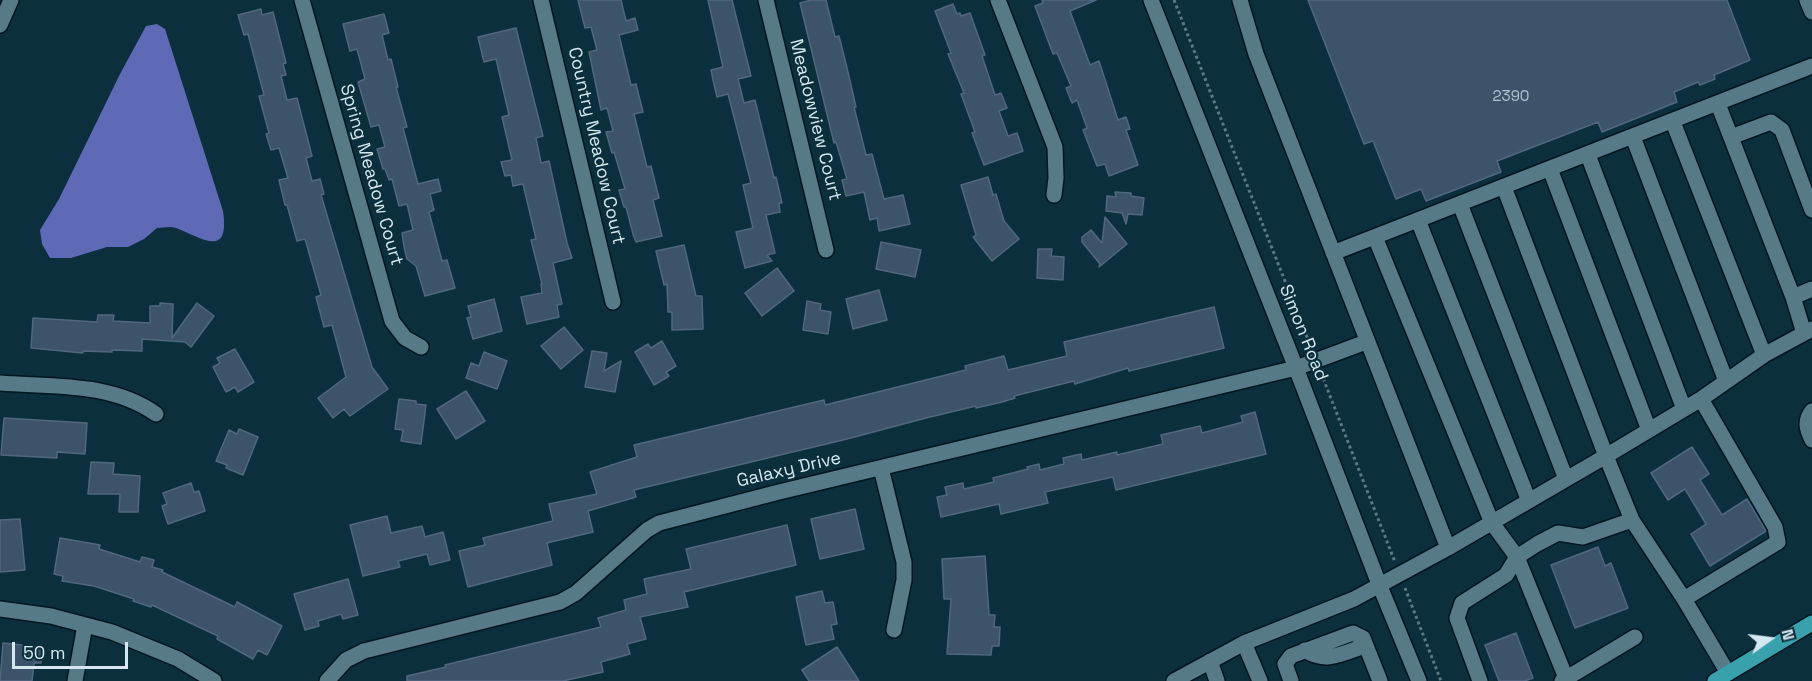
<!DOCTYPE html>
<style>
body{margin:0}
#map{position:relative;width:1812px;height:681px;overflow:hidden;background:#0b2f3c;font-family:"Space Grotesk",sans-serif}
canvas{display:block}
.north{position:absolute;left:1740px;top:609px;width:60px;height:60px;-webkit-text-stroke:4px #0b2f3c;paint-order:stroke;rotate:76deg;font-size:16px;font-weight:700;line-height:24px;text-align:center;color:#d5e8f0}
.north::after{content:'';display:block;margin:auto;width:21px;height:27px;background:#d5e8f0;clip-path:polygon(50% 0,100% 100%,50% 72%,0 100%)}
.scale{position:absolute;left:12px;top:642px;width:116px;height:27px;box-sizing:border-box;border:3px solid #d5e8f0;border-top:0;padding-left:8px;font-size:18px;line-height:21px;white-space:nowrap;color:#d5e8f0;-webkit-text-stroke:4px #0b2f3c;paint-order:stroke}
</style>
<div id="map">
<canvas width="1812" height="681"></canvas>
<div class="north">N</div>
<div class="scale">50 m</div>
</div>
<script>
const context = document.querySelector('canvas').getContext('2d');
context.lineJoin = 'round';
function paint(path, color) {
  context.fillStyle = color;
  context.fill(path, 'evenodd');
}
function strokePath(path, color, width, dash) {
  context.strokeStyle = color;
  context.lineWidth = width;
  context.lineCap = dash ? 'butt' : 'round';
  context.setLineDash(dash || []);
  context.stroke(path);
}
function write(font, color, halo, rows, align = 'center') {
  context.font = font + ' "Space Grotesk",sans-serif';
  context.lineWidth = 4.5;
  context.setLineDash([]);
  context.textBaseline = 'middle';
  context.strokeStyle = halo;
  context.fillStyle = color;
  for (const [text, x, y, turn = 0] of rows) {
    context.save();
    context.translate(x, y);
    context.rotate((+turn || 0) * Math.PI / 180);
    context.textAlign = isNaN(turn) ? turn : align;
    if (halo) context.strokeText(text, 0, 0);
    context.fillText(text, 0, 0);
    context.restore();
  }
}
const water = new Path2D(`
 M157,24L165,29L223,211C230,259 202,238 176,228C170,226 163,228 157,228L144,239L128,247H107L71,258H50L42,244L40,230L59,199L120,74L146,26Z`);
const building = new Path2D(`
 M578,0H621L626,21L635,18L638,30L619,35L631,85L636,84L643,112L634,114L647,167L651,166L659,198L653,200L662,236L636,242L633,234L626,207H624L619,190L625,189L614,152L612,153L606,132L613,131L607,108L601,110L589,52L597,50L591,27L585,28Z
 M708,0H732L751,76L738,79L744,103L755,100L774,178L776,177L782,203H779L780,212L766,215L775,253L767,255L772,261L745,268L736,232L753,228L743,185L751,183L728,94L717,97L713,80L711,70L723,67Z
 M811,0H826L835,37L839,36L848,72L856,107H854L866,155L872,154L884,199L903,195L910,224L879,231L877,218L870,220L864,192L846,196L842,180L847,179L839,152L836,142L834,143L800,3Z
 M1042,0H1096L1070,11L1090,65L1099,61L1118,120L1126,117L1130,129L1126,130L1138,165L1109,176L1105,164L1097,166L1083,130L1087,128L1077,100L1072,103L1066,88L1071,86L1057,53L1053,54L1035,6L1043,3Z
 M1308,0H1727L1750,60L1714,75L1715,79L1700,85L1698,82L1674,92L1677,102L1602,132L1598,122L1497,161L1501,172L1426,201L1421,189L1396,199L1373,141L1364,144Z
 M953,4L957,14L960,13L961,16L970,13L985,55L982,56L995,95L1001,93L1007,108L999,111L1008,136L1017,133L1023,151L984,165L972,133L975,132L961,94L964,93L948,54L951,53L935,11Z
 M261,9L262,15L273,12L286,63L283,64L286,75L281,76L287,100L297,98L312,156L306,158L312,181L320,179L324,194L321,195L372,367L388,389L350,416L344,409L333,418L318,398L346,377L332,325L324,327L316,297L321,295L305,239L297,241L287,205H285L279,180L288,178L279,148L271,150L266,134L269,133L259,96L264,95L248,34L244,35L238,15Z
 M384,14L389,33L382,35L388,60L391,59L398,87H396L407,127L403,128L418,184L438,179L441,191L430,194L434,210L429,212L442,261L447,260L455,288L425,296L416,266L407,259L404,247L402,233L413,230L407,204L399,206L392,179L389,180L385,169H383L377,149L385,147L379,125L371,127L358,82L365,79L357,49L350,51L343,24Z
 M516,28L543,136L536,138L541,163L549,161L567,243L572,258L553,263L562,304L557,305L559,317L527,324L521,297L542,293L541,284H542L531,240L536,239L523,184L513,186L511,175L505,176L501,162L512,160L502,117L509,115L496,59L484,62L478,37Z
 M988,177L993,195L996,194L1004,221L1019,239L992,261L973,237L976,235L961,185Z
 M1115,192L1131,193V196L1144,198L1142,215L1128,214L1126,224L1122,213L1106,211L1107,196L1116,197Z
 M1105,217L1127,244L1099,267L1100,264L1082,242V237L1091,230L1102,243Z
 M881,242L921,250L915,277L876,269Z
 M684,245L696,296H702L703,329L672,330V312H668L667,284L664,285L656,251Z
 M1038,249H1052L1051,256L1064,257L1063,280L1037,278Z
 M777,268L794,291L762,316L745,293Z
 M879,290L887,320L853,329L846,299Z
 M494,299L502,331L473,339L467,318L471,317L468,306Z
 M807,301L821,304L820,310L831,312L828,334L803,330Z
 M160,303L173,304L172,338L197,303L214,316L191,347L185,342L142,339V351L112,350V352L83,351V353L31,348L33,318L97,322L98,315H114L113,321L150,323V306H160Z
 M1214,307L1224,348L1129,371L1128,368L1075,384L1074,381L1014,396L1015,398L1002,402L976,408V406L926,418L847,439L634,490L636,497L588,511L593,532L547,543L552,565L468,587L459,551L485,545L483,538L553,521L549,504L597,494L590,472L637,457L634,445L824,400L825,405L966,370L965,366L1004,356L1008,370L1067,356L1064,342Z
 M564,327L583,350L561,369L541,346Z
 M662,341L676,366L666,372L669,376L654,385L635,352L648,344L651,348Z
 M235,349L254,382L238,392L235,387L226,392L213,367L220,363L217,358Z
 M592,351L607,353L604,371L621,361L615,392L585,387Z
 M484,352L507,361L497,389L466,378L471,363L479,366Z
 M466,391L485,421L456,439L437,409Z
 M399,399L416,401V404L426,405L421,444L401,441L403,430L395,429Z
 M1255,412L1266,454L1116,490L1113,477L1045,492L1048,503L1001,514L999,504L941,517L937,497L947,495L945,487L963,483L964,489L994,482L993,478L1028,469L1027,467L1039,464L1040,470L1064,464L1063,458L1081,454L1082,460L1117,452V455L1163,444L1161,435L1200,426L1202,433L1243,422L1241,416Z
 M4,418L87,423L85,454L57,452V458L1,455Z
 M239,429L258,437L243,475L226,468L227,465L216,461L229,430L237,434Z
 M1692,447L1709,474L1700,480L1722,515L1747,499L1766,531L1710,566L1691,534L1706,524L1685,489L1668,500L1651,473Z
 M91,462L114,463L113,474L140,476L138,512H119L120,494H88Z
 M191,483L194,492L199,491L205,511L168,524L162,506L167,504L163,493Z
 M855,509L864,549L820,559L811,519Z
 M387,516L391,533L422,526L425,537L443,532L450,560L430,565L427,554L398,561L400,567L363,576L350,525Z
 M20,519L25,570L0,572V520Z
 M787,525L796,565L684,592L688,607L640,617L646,639L627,644L630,654L601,662L603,672L563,681H407V676L446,667L445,665L601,627L598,618L626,610L624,600L647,594L644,579L691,569L686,549Z
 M60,538L100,545L99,549L140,562L142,557L154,560L152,567L163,570L162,572L235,607L237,602L282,626L267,655L258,650L253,659L217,639L218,636L152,605L151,607L133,601L134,599L94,586L62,581L63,576L54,574Z
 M1598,547L1605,566L1611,563L1628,608L1575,628L1551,565Z
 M985,556L989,615H995L994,627H1000L999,646H992L991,655L947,654L951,599H944L942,559Z
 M348,579L358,615L343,619L341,614L318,621L319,626L305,630L294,594Z
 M822,591L825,603L833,602L837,624L831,625L834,639L806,645L796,597Z
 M1516,633L1533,678L1525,681H1499L1485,645Z
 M3,643L42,647L41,663H34L32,681H0Z
 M837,647L859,681H809L802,670Z`);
const path = new Path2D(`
 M1174,0L1311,347
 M1321,373L1395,562
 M1405,588L1441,681`);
const minor = new Path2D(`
 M302,0L392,321L405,338L421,347
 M541,0L613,302
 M766,0L826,250
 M998,0L1055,147L1056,178L1054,195
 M1151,0L1296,368L1379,584L1419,681
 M1240,0L1256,54L1448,548L1606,456L1632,520L1684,599L1728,673
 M1807,0L1812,12
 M0,25L11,0
 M1718,104L1793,297L1804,333
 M1673,122L1764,355
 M1633,137L1726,381
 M1731,137L1771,122L1782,130L1812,210
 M1588,155L1684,409
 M1550,169L1649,430
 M1504,187L1606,456L1701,399L1764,355L1812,329
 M1460,204L1566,479
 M1418,220L1529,501
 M1375,237L1492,523L1517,557L1566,678
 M1333,253L1812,66
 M1793,297L1812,289
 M0,383C53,387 111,382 156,414
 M1812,411C1804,421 1807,430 1812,440
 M881,468L904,562V580L894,630
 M1684,599L1778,542L1775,527L1701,399
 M0,609L51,616L112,632L178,659L214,681
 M1305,650C1323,663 1340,655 1359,648L1363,638
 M1210,661L1217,681
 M75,681L85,625
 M327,681L346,660L364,651L560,602L576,593L647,530L659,523L779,492L1296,368L1366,342
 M1174,681L1244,643
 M1260,681L1244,643L1354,599L1448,548
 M1291,681L1285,664L1291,656L1353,633L1363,638L1380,681
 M1480,681L1457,618L1462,603L1506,575L1517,557L1537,544L1558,533L1583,537L1632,520
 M1562,681L1635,637`);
const major = new Path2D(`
 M1715,681L1812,623`);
const numberNames = [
 ["2390",1511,97]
];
const streetNames = [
 ["Meadowview Court",815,120,76],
 ["Country Meadow Court",596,146,77],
 ["Spring Meadow Court",371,175,74],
 ["Simon Road",1303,333,68],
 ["Galaxy Drive",789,470,-13]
];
paint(water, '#5f6ab6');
paint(building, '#3d5369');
strokePath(building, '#51677f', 1.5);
strokePath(minor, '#001620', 18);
strokePath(major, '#001620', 18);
strokePath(path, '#5b7883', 3, [3, 3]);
strokePath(minor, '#567a88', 15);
strokePath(major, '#38a1ab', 15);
write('15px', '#afc3ce', null, numberNames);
write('18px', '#d5e8f0', '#0b2f3c', streetNames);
</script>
